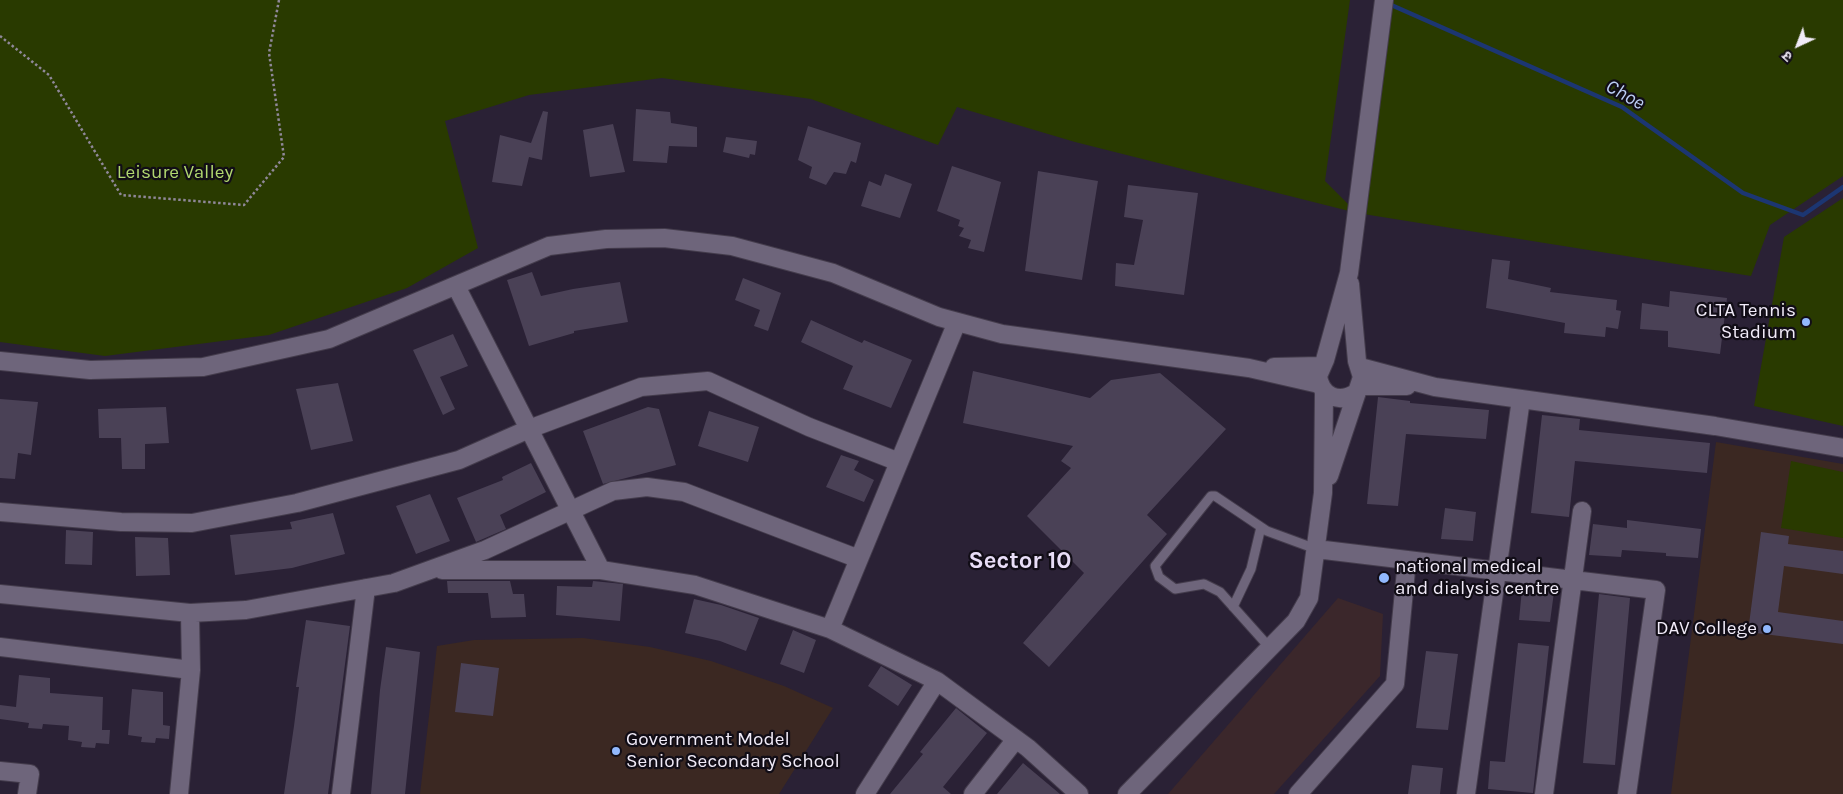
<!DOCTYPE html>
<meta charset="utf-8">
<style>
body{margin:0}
#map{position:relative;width:1843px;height:794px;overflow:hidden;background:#2a2135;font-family:Karla,"Noto Sans Devanagari",sans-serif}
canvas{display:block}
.north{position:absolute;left:1773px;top:20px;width:50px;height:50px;-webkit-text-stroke:4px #110d16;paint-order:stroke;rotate:223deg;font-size:14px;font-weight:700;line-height:20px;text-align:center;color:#f1ebf8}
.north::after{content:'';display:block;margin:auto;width:18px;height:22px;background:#f1ebf8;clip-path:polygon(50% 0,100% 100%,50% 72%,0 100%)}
</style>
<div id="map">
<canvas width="1843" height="794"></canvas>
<div class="north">उ</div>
</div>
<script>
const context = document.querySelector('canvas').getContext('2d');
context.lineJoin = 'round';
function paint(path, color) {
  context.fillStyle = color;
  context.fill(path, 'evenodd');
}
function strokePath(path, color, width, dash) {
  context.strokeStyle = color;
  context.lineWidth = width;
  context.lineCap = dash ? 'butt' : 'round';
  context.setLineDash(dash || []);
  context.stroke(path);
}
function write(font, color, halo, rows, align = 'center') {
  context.font = font + ' Karla,sans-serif';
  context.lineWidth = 4.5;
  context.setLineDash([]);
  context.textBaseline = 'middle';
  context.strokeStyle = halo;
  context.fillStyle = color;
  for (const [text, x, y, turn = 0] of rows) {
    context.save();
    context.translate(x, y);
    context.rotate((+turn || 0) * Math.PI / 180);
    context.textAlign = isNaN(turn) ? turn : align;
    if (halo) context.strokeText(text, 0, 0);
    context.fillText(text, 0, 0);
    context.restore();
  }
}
const commercial = new Path2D(`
 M1338,598L1383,614L1380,676L1274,794H1168Z`);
const education = new Path2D(`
 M1716,442L1843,464V794H1671Z
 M583,638L650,647L711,661L784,686L833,708L779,794H420L437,646L474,640Z`);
const green = new Path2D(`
 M0,0H1350L1325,181L1356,212L1393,0H1843V176L1770,225L1751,276L1357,213L1075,142L957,107L938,145L811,99L662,78L529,95L445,121L478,248L407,288L269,335L105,356L0,342Z
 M1843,198V426L1754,406L1784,237Z
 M1791,461L1843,472V538L1781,528Z`);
const stream = new Path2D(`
 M1389,4L1622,107L1743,193L1803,215L1843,187`);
const building = new Path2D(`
 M636,109L670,112L671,123L697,127V147L669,146L667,163L633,161Z
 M543,111L548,112L542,160L529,157L522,186L492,182L500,135L531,143Z
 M613,124L625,172L590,177L583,130Z
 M808,126L861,143L856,163L851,161L846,174L834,172L826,185L809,178L812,167L798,160Z
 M726,137L757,141L755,155L750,154L749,158L723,152Z
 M952,166L1001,182L984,252L968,248L971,240L959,236L964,228L958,226L960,220L937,211Z
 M1038,171L1098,181L1082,280L1025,271Z
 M885,174L912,184L900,218L861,206L869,181L881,186Z
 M1128,185L1198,193L1184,295L1115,286L1116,263L1134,265L1143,220L1124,217Z
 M1492,259L1510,261L1508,279L1551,288L1550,292L1617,300L1616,310L1621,311L1618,329L1606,327L1605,337L1564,333L1565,323L1486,308Z
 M532,272L541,296L573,289L620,282L628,322L574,331V333L529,346L507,280Z
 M743,278L781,293L768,331L754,326L760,310L735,300Z
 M1670,291L1727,298L1720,354L1668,347V331L1640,329L1642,303L1669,307Z
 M811,320L862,343L864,340L912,360L891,408L843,389L853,366L801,342Z
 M453,334L468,366L440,377L455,409L443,415L413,350Z
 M973,371L1090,398L1111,380L1160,373L1226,429L1147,515L1167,534L1049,667L1023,643L1084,573L1027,516L1071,468L1061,461L1073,446L963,423Z
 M338,383L353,441L311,450L296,389Z
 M1378,397L1410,401V403L1489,410L1486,439L1406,434L1398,506L1367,504Z
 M0,399L38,402L31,455L18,453L15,479L0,478Z
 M166,407L169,443L145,444V469H122L121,438H99L98,409Z
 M648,407L659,409L676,465L603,484L583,431Z
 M709,411L759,427L748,462L698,446Z
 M1542,415L1580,419L1579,430L1710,443L1707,473L1575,461L1569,517L1531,513Z
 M841,455L859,461L854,470L874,480L864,502L826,487Z
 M531,463L546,492L500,515L506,529L476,542L457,498L503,480L502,477Z
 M430,494L450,541L416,554L396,506Z
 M1445,508L1476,512L1473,541L1441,539Z
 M333,513L345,554L292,568L235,575L230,535L292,529L290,522Z
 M1627,520L1701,529L1698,558L1666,556V553L1622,550L1621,557L1589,555L1593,524L1627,528Z
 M66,530L93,532L92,565L65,564Z
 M1761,532L1789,536L1788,544L1843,551V574L1784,566L1778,612L1843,621V644L1748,632Z
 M135,537L168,538L170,575L136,576Z
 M447,581H510L513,594H524L526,617L491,618L488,593H448Z
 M593,581L623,584L620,621L556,615L557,586L592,587Z
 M1522,589L1554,592L1550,622L1519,620Z
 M1599,594L1630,598L1615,765L1583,763Z
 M694,599L721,605L759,618L746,651L720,641L685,633Z
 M306,620L350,626L328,794H284L294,726L299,687H296Z
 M793,630L816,640L804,673L780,664Z
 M1518,643L1549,646L1533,793L1488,789L1490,761L1505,762Z
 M386,647L420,652L405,794H371L380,690Z
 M1426,651L1458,654L1448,730L1416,728Z
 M461,663L499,668L493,716L455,712Z
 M881,666L912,685L898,706L868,686Z
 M19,675L50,678V693L103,697L102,730H110L109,744L96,743L95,748L81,747L82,742L68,740L69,726L43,724L42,729L28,728L29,723L0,719V705L16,707Z
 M132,689L163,692V725L170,726L169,739L156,738L155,743L141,742L142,737L128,735Z
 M956,708L987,733L943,787L951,794H890L923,754L920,752Z
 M1023,763L1060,794H997Z
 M1412,765L1443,768L1440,794H1408Z`);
const path = new Path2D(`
 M0,36L49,75L121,195L244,205L284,157L269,53L279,0`);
const lane = new Path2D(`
 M1233,607L1251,569L1261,527
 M1270,648L1220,592L1204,584L1175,589L1159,577L1155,566L1211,496H1215L1267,531L1316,549`);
const street = new Path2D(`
 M456,286L601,570
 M0,361L90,370L203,367L329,339L549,246L606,239L664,238L732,246L833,273L939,317L1002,334L1249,368L1319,384
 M1274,367L1320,366
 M1360,367L1435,387L1715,426L1843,448
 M1360,386H1407
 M1356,393C1338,404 1321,396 1318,376L1325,360L1349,273L1384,0
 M1329,476L1362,377L1357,361L1350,284
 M0,512L121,522L192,523L297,503L459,460L529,429L641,387L708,381L809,427L899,462
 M1316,549L1656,590L1627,794
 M442,570H601L695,585L830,629L937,681L1028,748L1079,794
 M0,594L190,613L246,610L394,583L485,550L613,491L647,487L684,492L859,559
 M830,629L957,322
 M0,647L191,670
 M0,771L30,774L27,794
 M179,794L191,670L190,613
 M341,794L366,588
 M865,794L937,681
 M973,794L1016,739
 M1127,794L1296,621L1309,598L1323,493L1324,392
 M1298,794L1395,684L1407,560
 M1466,794L1521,399
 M1544,794L1582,511`);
const markers = [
 [1806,322,5,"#91b8fd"],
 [1384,578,6,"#91b8fd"],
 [1767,629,5,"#91b8fd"],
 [616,751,5,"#91b8fd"]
];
const parkNames = [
 ["Leisure Valley",175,173]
];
const poiNames = [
 ["CLTA Tennis",1796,311],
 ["Stadium",1796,333],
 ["national medical",1395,567,"left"],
 ["and dialysis centre",1395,589,"left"],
 ["DAV College",1757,629],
 ["Government Model",626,740,"left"],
 ["Senior Secondary School",626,762,"left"]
];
const waterNames = [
 ["Choe",1625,95,29]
];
const districtNames = [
 ["Sector 10",1020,561]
];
paint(commercial, '#3b272b');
paint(education, '#3b2822');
paint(green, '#293a00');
strokePath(stream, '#1c3672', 4.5);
paint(building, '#4a4156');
strokePath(lane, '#443c4c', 11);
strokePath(street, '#443c4c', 20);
strokePath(path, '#908899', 2.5, [2.5, 2.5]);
strokePath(lane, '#6e657b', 9);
strokePath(street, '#6e657b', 18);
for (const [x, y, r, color] of markers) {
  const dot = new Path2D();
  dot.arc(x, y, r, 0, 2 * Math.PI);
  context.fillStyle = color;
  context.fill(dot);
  strokePath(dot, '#110d16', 2);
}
write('19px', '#b1d76f', '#110d16', parkNames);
write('19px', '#f1ebf8', '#110d16', poiNames, 'right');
write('italic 20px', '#bccef3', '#110d16', waterNames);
write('bold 24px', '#e8ddf7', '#110d16', districtNames);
</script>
